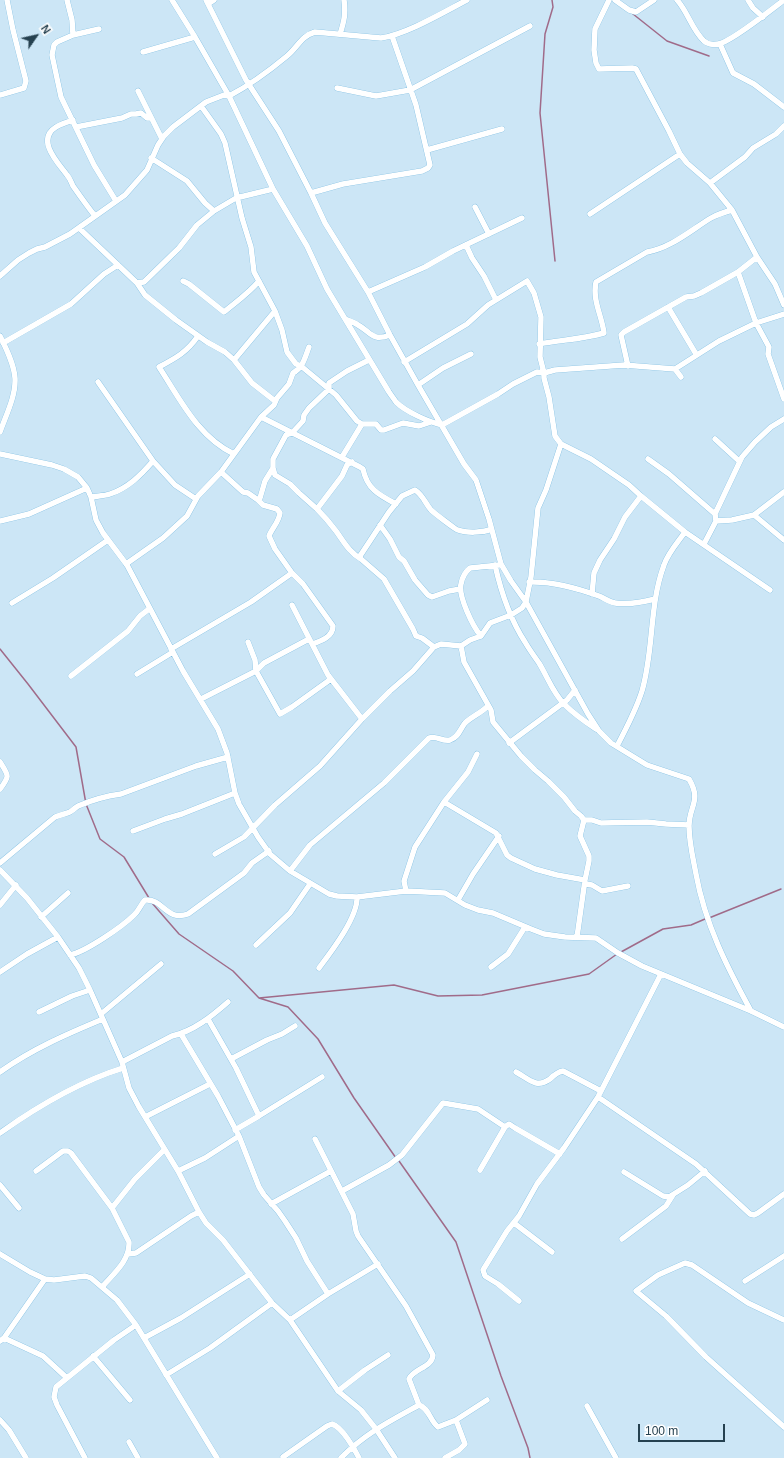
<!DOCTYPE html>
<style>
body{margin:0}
#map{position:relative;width:784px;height:1458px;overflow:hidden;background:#cce6f6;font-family:Helvetica,sans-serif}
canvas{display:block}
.north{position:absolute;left:16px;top:16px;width:40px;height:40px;-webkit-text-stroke:3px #fff;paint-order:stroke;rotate:56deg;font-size:11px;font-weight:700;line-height:16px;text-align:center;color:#254150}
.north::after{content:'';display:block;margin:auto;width:14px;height:18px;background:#254150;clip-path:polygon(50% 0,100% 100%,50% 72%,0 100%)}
.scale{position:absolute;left:638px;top:1424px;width:87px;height:18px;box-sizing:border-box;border:2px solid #254150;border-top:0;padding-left:5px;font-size:12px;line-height:14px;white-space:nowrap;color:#254150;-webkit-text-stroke:3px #fff;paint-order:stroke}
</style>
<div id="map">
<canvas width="784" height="1458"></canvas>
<div class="north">N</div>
<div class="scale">100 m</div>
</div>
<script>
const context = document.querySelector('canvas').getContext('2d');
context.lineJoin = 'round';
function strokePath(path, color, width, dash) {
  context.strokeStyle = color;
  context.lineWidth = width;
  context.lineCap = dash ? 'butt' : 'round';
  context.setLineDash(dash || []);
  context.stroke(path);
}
const stream = new Path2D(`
 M552,0L553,7L545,34L540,113L555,261
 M633,14L667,41L709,56
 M0,649L28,684L76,747L86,804L100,839L124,857L149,898
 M152,903L179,934L233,971L259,998L288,1007L318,1039L354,1098L396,1158
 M709,918L781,889
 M621,952L663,929L691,925L705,919
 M259,998L394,985L438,996L482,995L589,974L617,954
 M399,1161L456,1242L501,1376L528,1448L530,1458`);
const minor = new Path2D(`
 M67,0L72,20L73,35
 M172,0L195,37L229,96L273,189L307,246L327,289L389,392C391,395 394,399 396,402C406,412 429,422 442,425L498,394L513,384L537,372L544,373L555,370L624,365L675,369L719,341L756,323L784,314
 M206,0L246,80L279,131L311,193L325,223L368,292L390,335L418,385L464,464L476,480L489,519L501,564L511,581L526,602L588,714L599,731L611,743L647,765L689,779C702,801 689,806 689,826C689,842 693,858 696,874C705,924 727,967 751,1011
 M609,0L595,29L594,50L596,63L599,69L632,68L636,69L669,131L680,154L687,163L710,183L732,210L757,257L775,284L784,305
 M615,0L629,10L636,12L654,0
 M677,0C688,12 692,30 704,41C707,44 713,45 718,44C730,43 772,9 784,0
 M748,0L753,8L763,17
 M208,4L214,0
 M99,29L73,35L57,42L54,45L52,55L61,97L94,165L116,201
 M340,34C344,22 346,13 344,0
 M720,44L733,73L754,84L784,107
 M143,52L195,37
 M337,88L376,96L410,90L530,26
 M138,91L162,139
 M0,95L24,88L26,81L13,30L7,0
 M201,106L221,134L225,143L242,218L251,247L254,272L275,311L282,330L287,352L296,364L301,366L336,395L357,421L362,424H376L381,430H384L403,423L419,426L431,422
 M73,120C67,122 61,124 56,127C35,140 59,164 67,175C70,178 71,182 73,186C80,196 87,206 95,216
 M76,127L122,118L131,114H136L141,113L147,118H151
 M427,150L502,129
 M151,158L187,181L205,203L214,211
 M710,183L745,157L753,148L776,134L784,126
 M311,193L343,184L422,171L428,168L430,165L416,105L392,36
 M475,207L489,234
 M590,214L680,154
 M79,228L137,283L144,282L179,248L197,225L214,211L236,198L273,189
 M466,245L472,258L484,276L496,300
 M738,272L756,323L769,347L768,354L784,399
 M0,276L18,260L29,253L37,249L45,247L70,234L125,195L147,170L158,145L164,136L173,127L206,102L224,95L229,96C250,85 269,71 287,56C298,47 301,36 315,32L381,38C407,34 442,13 467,0
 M183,281L189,284L224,312C236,302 249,293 259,281
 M137,283L145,295L176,320L207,342L225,352L234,360L252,383L275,401
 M368,292L425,267L453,251L522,218
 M668,307L696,354
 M345,319C349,321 354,322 358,325C371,332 372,342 390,335
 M0,336C6,348 14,364 15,378C16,396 6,415 0,432
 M198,336C187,352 176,358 159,367C180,399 198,437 234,454
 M3,343L71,304L104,274L118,265
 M539,344C561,340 583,339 604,333C602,316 592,300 596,282L647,252C671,248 691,230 711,218C718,214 725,212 732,210
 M234,360L275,311
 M404,362L467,324L488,305L527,281L534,293L541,317L540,357L544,373V378L549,397L555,436L561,444L591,459L629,485L641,496L685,532L770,590
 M628,366L621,335L624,332L686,297L694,296L701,293L738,272L757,257
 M675,369L681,377
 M98,382L153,461L175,485L196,499
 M418,385L443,368L471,354
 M261,417L360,467L363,469C367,489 379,495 396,504
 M715,439L739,461
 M0,454L52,465L64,469L78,477L87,488L91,497L96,520L103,533L127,565L183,671L218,729L227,753L235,793L239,804L258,837L270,854L290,871L329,894L337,896L357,897L406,891L445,893L465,905L478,910L493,913L531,929L544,934L565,937L596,938L618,953L642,966L751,1011L784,1027
 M342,457L362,424
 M648,459L669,474L715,514
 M352,462L347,465L342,476L317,509C324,516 330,523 336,531C344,542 349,552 361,559
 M273,468L275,475L290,484L299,493L317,509
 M221,472L243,492L248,493L258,500L260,498L265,481L273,468V459L286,435L292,433L303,421L304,415L309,408L329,389V383L347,371L369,360
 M91,497C97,496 104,496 110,494C128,488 141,475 153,461
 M258,500L263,505L277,509L280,513C279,522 272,528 269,536L275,549L292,573L303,584L333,626C333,637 321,641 312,644
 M754,515L784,492
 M0,521L29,514L87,488
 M716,521L732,520L754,515L784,540
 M380,525L390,539L399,557L404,561L415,580L428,595L432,597L449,591L460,589
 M704,544L716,521L715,514L742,457L755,442L771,427L784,419
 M126,564L163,538L187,516L198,496L221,472L261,417L274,405L277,398L289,384L293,373C303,368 305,357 309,347
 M495,565C501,592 510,619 525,642C529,649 534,656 539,663C547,676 553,693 564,704C574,714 584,721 596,729
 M529,582C553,581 577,588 599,596C604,598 609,602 615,603C628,605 643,602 655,599
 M592,594L594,573L600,560L614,539L625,517L641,496
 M12,603L53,578L108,540
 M292,605L328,675L362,719
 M481,636C473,627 458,596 461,584C462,578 465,572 470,568L499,565
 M248,642L255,660L256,671L280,714L292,707L331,679
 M461,646L464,662L491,710L493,722L521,756L535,770L548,781L564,797L575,811L581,816L584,820H592L601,823L647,822L666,824L689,825
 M434,647L422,638L416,636L413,629L384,579L361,559L360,556L389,512L402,496L415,490C423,495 425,503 431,510C433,512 456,530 458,530C466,533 483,533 491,529
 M171,649L251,602L292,573
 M137,674L173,652
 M71,676L128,631L140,616L149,609
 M201,699L256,671L264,663L309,639
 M509,743L567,700L575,690
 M617,746C626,729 636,710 642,691C654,650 649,605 664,565C668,553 678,542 685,532
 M0,762C9,776 10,776 0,789
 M444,802L496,833L507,855L511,858L535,869L557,875L585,880L589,861V856L580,836L584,820
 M133,831L165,819L182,814L235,793
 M215,854L244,837L275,805L320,766L362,719L390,691L413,671L434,647L441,644L461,646L470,640L481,636L490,623L511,615L522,608L526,602L531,577L538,508L546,490L561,444
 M0,863L55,817C60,815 65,814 70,812C73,810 75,808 78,806C92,800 106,796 121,794L196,766L228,757
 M0,870L27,898L58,937L79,968L90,990L122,1062L129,1088L139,1107L178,1171L199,1212L206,1223L223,1240L272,1303L290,1320L338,1391L361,1410L376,1429L395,1458
 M290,871L310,845L384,783L429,738C436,735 443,742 450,740C459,737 460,729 465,723C471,717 481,713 488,706
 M586,884L592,885L602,891L628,886
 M406,891L404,881L415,847L444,802L468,772L477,754
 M458,900L473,874L499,836
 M0,905L16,885
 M41,917L68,893
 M577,937L585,880
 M256,945L290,913L310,884
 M70,955C85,952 122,927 134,915C139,911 140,905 145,900C163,898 166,922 188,914L244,873L252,863L269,851
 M491,967L508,954L525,927
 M319,968C331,952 358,917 357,897
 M0,972L27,954L58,937
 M39,1012L72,996L90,990
 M101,1014L161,964
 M208,1019L236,1068L259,1116
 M181,1034L218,1096L239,1136L259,1187L264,1195L278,1211L285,1221L296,1238L307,1261L328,1294
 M231,1059L267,1040L282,1034L295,1026
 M122,1062L172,1036C194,1031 212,1016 228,1002
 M0,1072C32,1049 67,1034 103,1019
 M516,1072C529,1079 536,1089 550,1079C554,1075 558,1072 563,1071L601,1091
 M598,1097L696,1164L750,1214L754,1215L758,1213L784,1194
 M145,1117L210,1084
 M235,1130L259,1116L322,1077
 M0,1133C38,1106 78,1082 123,1068
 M315,1139L353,1214L356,1231L358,1236L406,1306L433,1355C432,1368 414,1368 409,1379L419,1405C429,1408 430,1421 438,1427L456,1420L487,1400
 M480,1170L505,1127
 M36,1171L63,1151H68L71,1153L112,1208L129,1242C130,1261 113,1274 102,1287
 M178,1171L205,1158L239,1136
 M624,1172L663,1196L669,1197L688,1185L705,1171
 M0,1185L19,1208
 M342,1191L389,1165L402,1155L443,1103L478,1109L505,1127L509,1124L515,1128L560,1154
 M271,1204L331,1171
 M112,1208L135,1179L164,1150
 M514,1223L552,1252
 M622,1239L666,1206L673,1195
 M0,1254L30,1272L45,1279L54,1280L85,1276L91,1278L117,1300L136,1325L217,1458
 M128,1254L136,1253L191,1216L199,1212
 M745,1281L784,1256
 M519,1301L498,1284L485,1276L483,1270L507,1231L519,1216L537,1184L564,1148L598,1097L661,974
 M290,1320L328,1294L378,1264
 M784,1320L748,1303L692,1265L685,1263L658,1275L636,1291L666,1316L706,1357L784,1427
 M4,1338L43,1356L67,1378
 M144,1338L181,1318L250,1274
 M0,1341L4,1338L45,1279
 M93,1356L130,1400
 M166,1375L210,1348L272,1303
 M338,1391L365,1370L388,1355
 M587,1406L616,1458
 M0,1420L9,1430L26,1458
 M129,1442L138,1458
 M283,1457L327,1426L332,1424C342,1427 354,1448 359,1458
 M85,1458L57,1405L54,1397L56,1387L114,1340L136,1325
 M341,1458C364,1434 390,1421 419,1405
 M445,1458L459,1450L465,1444L456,1420`);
strokePath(stream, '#a06b89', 1.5);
strokePath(minor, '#75b8de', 6);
strokePath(minor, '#fff', 5.5);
</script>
